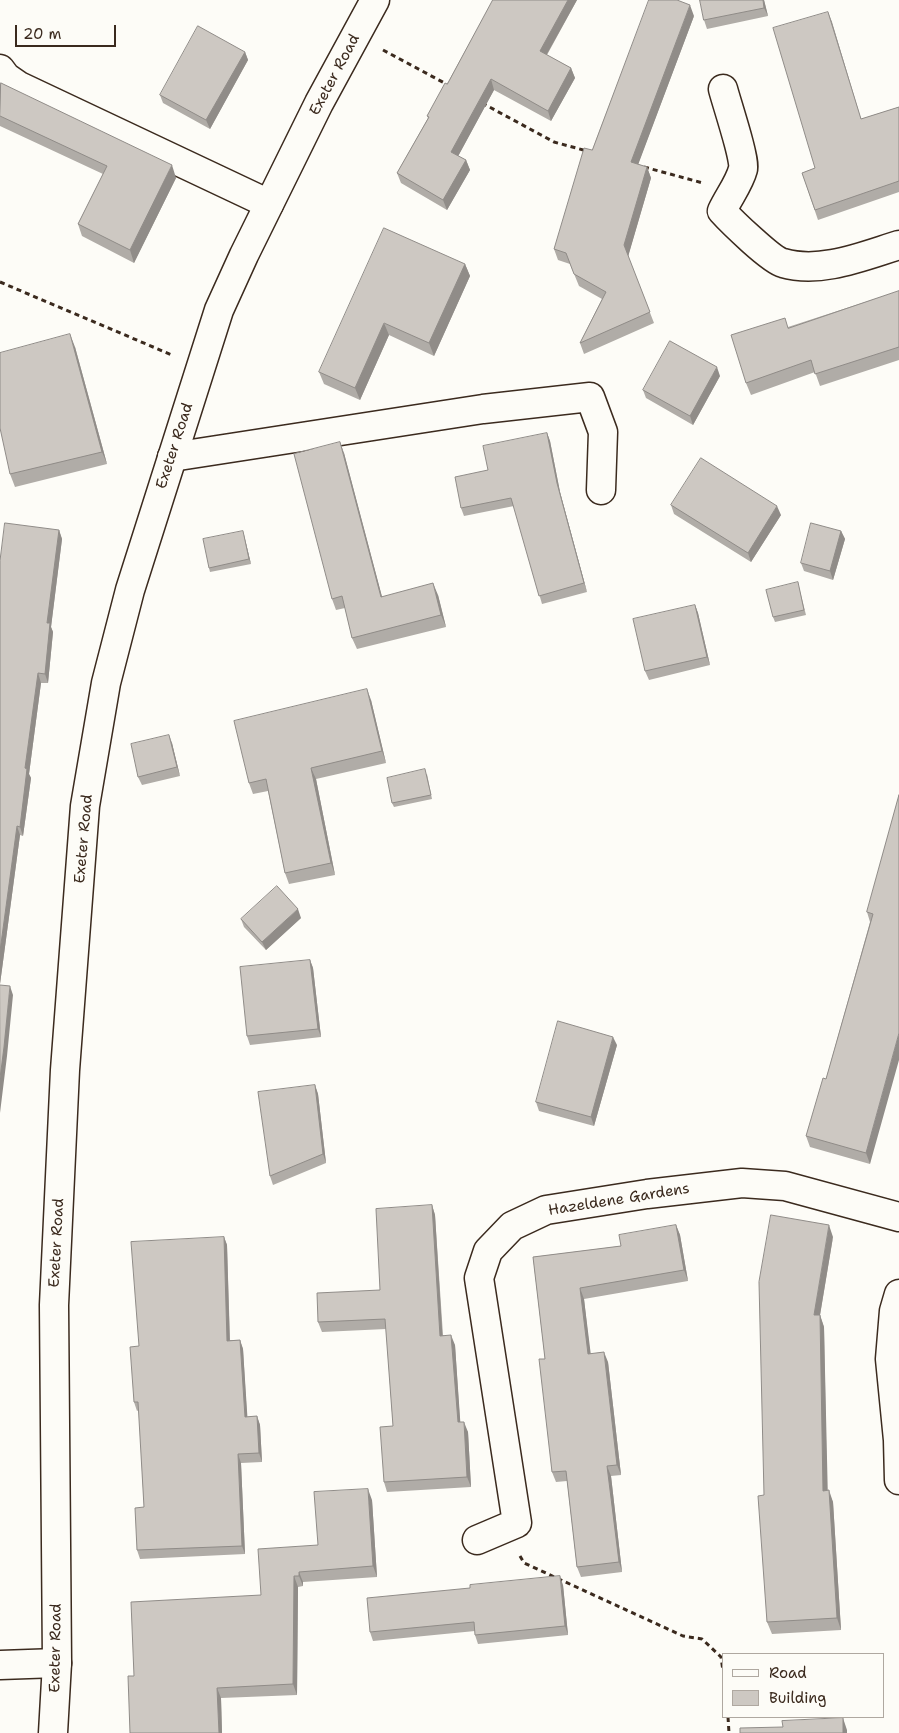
<!DOCTYPE html>
<style>
body{margin:0}
#map{position:relative;width:899px;height:1733px;overflow:hidden;background:#fdfcf7;font-family:"Shantell Sans",sans-serif}
canvas{display:block}
.legend{position:absolute;left:722px;top:1653px;width:162px;height:65px;box-sizing:border-box;background:#fdfcf7;border:1px solid #afa8a0;margin:0;padding:6px 9px;list-style:none;font-size:15px;color:#3b2a1e}
.legend li{display:flex;align-items:center;gap:10px;height:25px}
.legend b{width:25px;border:1px solid #afa8a0}
.scale{position:absolute;left:15px;top:25px;width:101px;height:22px;box-sizing:border-box;border:2px solid #3b2a1e;border-top:0;padding-left:6px;font-size:15px;line-height:18px;white-space:nowrap;color:#3b2a1e;-webkit-text-stroke:4px #fdfcf7;paint-order:stroke}
</style>
<div id="map">
<canvas width="899" height="1733"></canvas>
<ul class="legend">
<li><b style="height:6px;background:#fdfcf7"></b>Road</li>
<li><b style="height:14px;background:#cdc8c2"></b>Building</li>
</ul>
<div class="scale">20 m</div>
</div>
<script>
const context = document.querySelector('canvas').getContext('2d');
context.lineJoin = 'round';
function strokePath(path, color, width, dash) {
  context.strokeStyle = color;
  context.lineWidth = width;
  context.lineCap = dash ? 'butt' : 'round';
  context.setLineDash(dash || []);
  context.stroke(path);
}
function paint(path, color) {
  context.fillStyle = color;
  context.fill(path, 'evenodd');
}
function write(font, color, halo, rows, align = 'center') {
  context.font = font + ' "Shantell Sans",sans-serif';
  context.lineWidth = 4;
  context.setLineDash([]);
  context.textBaseline = 'middle';
  context.strokeStyle = halo;
  context.fillStyle = color;
  for (const [text, x, y, turn = 0] of rows) {
    context.save();
    context.translate(x, y);
    context.rotate((+turn || 0) * Math.PI / 180);
    context.textAlign = isNaN(turn) ? turn : align;
    if (halo) context.strokeText(text, 0, 0);
    context.fillText(text, 0, 0);
    context.restore();
  }
}
const path = new Path2D(`
 M383,50L450,86
 M482,103L554,142L587,151
 M644,167L703,183
 M0,282L172,355
 M520,1556L524,1563L683,1636L702,1639L721,1657L723,1671
 M728,1717L729,1733`);
const minor = new Path2D(`
 M0,69L6,77L19,86L269,204
 M723,89C726,101 746,161 743,169C739,184 729,196 722,211C731,221 771,260 783,263C821,274 863,256 899,245
 M172,457L483,409L590,397L603,432L601,490
 M899,1294L894,1311L890,1359L898,1440L899,1480
 M477,1540L517,1523L479,1278L488,1251L512,1226L546,1210L647,1194L742,1183L785,1186L899,1217
 M0,1665L57,1663`);
const highway = new Path2D(`
 M53,1733L57,1663L54,1305L65,1070L85,806L106,683L130,590L219,310L244,255L319,103L375,0`);
const wall = new Path2D(`
 M493,0H577L547,55L571,68L575,78L551,121L494,90L458,156L466,160L470,170L447,210L401,183L397,173L428,118L427,116L447,84Z
 M700,0H764L768,16L707,29L704,20Z
 M828,12L861,119L899,107V192L818,220L802,173L815,168Z
 M694,16L638,164L647,167L651,178L628,256L654,323L584,354L580,343L602,299L579,286L570,264L558,260L554,249L592,150Z
 M245,52L248,60L210,129L163,103L160,95Z
 M0,84L176,178L134,263L82,236L78,224L103,174L0,126Z
 M465,264L470,276L434,356L389,335L360,400L324,384L319,372Z
 M899,291V360L820,386L815,372L751,395L746,383L788,327Z
 M75,347L107,464L15,487L10,474Z
 M720,376L693,425L646,398L643,390Z
 M547,433L550,441L560,492L587,592L542,604L514,506L464,516L461,508L488,470Z
 M344,453L382,597L438,595L446,627L357,649L352,638L345,608L336,610L332,599Z
 M671,505L781,515L751,562L674,514Z
 M59,530L62,539L51,627L53,632L48,683H41L29,774L31,778L23,836L20,835L0,984V561Z
 M841,531L845,539L833,580L804,571L801,563Z
 M244,535L251,564L210,572L209,568Z
 M799,587L806,615L775,622L773,617Z
 M695,605L698,613L710,665L649,680L645,671Z
 M371,700L386,763L316,779L335,875L289,884L285,873L268,791L253,794L249,783Z
 M172,743L180,776L142,785L138,777Z
 M427,774L432,799L394,807L392,803Z
 M899,795L870,1164L810,1147L806,1136L826,1079L870,922L867,912Z
 M301,918L266,950L244,927L241,919Z
 M310,960L313,968L321,1037L250,1045L247,1036Z
 M617,1045L594,1126L539,1111L536,1102Z
 M315,1085L318,1094L326,1163L273,1185L270,1176Z
 M432,1205L435,1215L443,1335L455,1345L460,1422L468,1432L471,1487L387,1492L384,1482L393,1426L386,1329L322,1332L318,1322L380,1290Z
 M676,1225L680,1235L688,1281L584,1299L590,1353L608,1362L621,1475L611,1476L622,1572L581,1577L577,1567L567,1481L556,1482L552,1472L545,1359L533,1257L621,1246Z
 M224,1237L227,1245L230,1340H240L243,1349L247,1417L257,1416L260,1425L262,1462L241,1463L245,1554L140,1559L137,1550L144,1507L139,1410L137,1411L134,1402L139,1346Z
 M833,1237L820,1315L824,1327L827,1490L833,1502L841,1630L772,1634L767,1622L764,1495Z
 M372,1500L377,1577L303,1582V1586L298,1587L297,1695L221,1698L222,1733H130L134,1676L261,1595L318,1545Z
 M563,1585L568,1635L478,1644L475,1635V1631L373,1641L370,1632Z`);
const shadedWall = new Path2D(`
 M568,0H577L543,61L540,51Z
 M763,0H764L768,16L764,8Z
 M690,5L694,16L635,173L631,162Z
 M828,12L832,22L864,129L861,119Z
 M245,52L248,60L210,129L206,120Z
 M571,68L575,78L551,121L548,111Z
 M491,79L494,90L455,162L451,152Z
 M466,160L470,170L447,210L443,200Z
 M172,165L176,178L134,263L130,250Z
 M647,167L651,178L628,257L624,245Z
 M465,264L470,276L434,356L429,343Z
 M384,323L389,335L360,400L355,388Z
 M70,334L75,347L107,464L102,452Z
 M717,367L720,376L693,425L690,416Z
 M547,433L550,441L560,492L587,592L584,583L557,483Z
 M340,442L344,453L385,608L381,597Z
 M777,506L781,515L751,562L748,553Z
 M59,530L62,539L51,627L53,632L48,683L45,674L47,623Z
 M243,531L244,535L251,564L249,559Z
 M841,531L845,539L833,580L830,571Z
 M433,583L438,595L446,627L441,615Z
 M695,605L698,613L710,665L707,657Z
 M38,673L41,683L29,774L31,778L23,836L20,827L25,768Z
 M367,689L371,700L386,763L382,751Z
 M169,735L172,743L180,776L177,767Z
 M311,768L316,779L335,875L331,863Z
 M17,826L20,835L0,984V951Z
 M298,909L301,918L266,950L262,942Z
 M310,960L313,968L321,1037L318,1029Z
 M10,986L13,995L7,1056L0,1113V1078Z
 M899,1033V1060L870,1164L866,1153Z
 M613,1037L617,1045L594,1126L591,1117Z
 M315,1085L318,1094L326,1163L323,1154Z
 M432,1205L435,1215L443,1345L440,1336Z
 M676,1225L680,1235L688,1281L684,1270Z
 M829,1225L833,1237L818,1327L814,1315Z
 M224,1237L227,1245L230,1349L227,1341Z
 M580,1288L584,1299L592,1364L588,1354Z
 M820,1315L824,1327L828,1502L823,1491Z
 M451,1335L455,1345L461,1432L458,1422Z
 M240,1340L243,1349L248,1426L245,1417Z
 M604,1352L608,1362L621,1475L617,1465Z
 M257,1416L260,1425L262,1462L259,1453Z
 M464,1422L468,1432L471,1487L467,1477Z
 M238,1454L241,1463L245,1554L242,1546Z
 M607,1466L611,1476L622,1572L619,1562Z
 M368,1489L372,1500L377,1577L373,1566Z
 M829,1490L833,1502L841,1630L837,1618Z
 M299,1572L303,1582V1586L299,1576Z
 M294,1576L298,1587L297,1695L293,1684Z
 M560,1576L563,1585L568,1635L565,1626Z
 M217,1688L221,1698L222,1733H219Z
 M843,1718L847,1730V1733H843Z`);
const building = new Path2D(`
 M493,0H568L540,51L571,68L548,111L491,79L451,152L466,160L443,200L397,173L429,117L427,116L445,83L447,84Z
 M649,0H677L690,5L631,162L647,167L624,245L650,312L580,343L606,292L574,274L566,253L554,249L584,148L592,150Z
 M700,0H763L764,8L704,20Z
 M828,12L861,119L899,107V181L815,210L802,173L815,168L773,28Z
 M198,26L245,52L206,120L160,95Z
 M1,83L172,165L130,250L78,224L107,166L0,116Z
 M384,228L465,264L429,343L384,323L355,388L319,372Z
 M899,291V347L815,374L811,360L746,383L731,335L785,318L788,328Z
 M70,334L102,452L10,474L0,428V353Z
 M670,341L717,367L690,416L643,390Z
 M547,433L557,483L584,583L539,596L511,498L461,508L455,477L488,470L483,446Z
 M340,442L381,597L433,583L441,615L352,638L342,596L332,599L294,454Z
 M701,458L777,506L748,553L671,505Z
 M5,523L59,530L47,623H50L45,674L38,673L25,768L27,769L20,827L17,826L0,951V561Z
 M811,523L841,531L830,571L801,563Z
 M243,531L249,559L209,568L203,539Z
 M798,582L804,610L773,617L766,590Z
 M695,605L707,657L645,671L633,619Z
 M367,689L382,751L311,768L331,863L285,873L266,779L249,783L234,721Z
 M169,735L177,767L138,777L131,744Z
 M425,769L431,795L392,803L387,778Z
 M899,795V1033L866,1153L806,1136L823,1078L826,1079L873,914L867,912Z
 M277,886L298,909L262,942L241,919Z
 M310,960L318,1029L247,1036L240,967Z
 M0,985L10,986L4,1047L0,1078Z
 M558,1021L613,1037L591,1117L536,1102Z
 M315,1085L323,1154L270,1176L258,1092Z
 M432,1205L440,1336L451,1335L458,1422H464L467,1477L384,1482L380,1427L393,1426L385,1319L318,1322L317,1293L380,1290L376,1209Z
 M771,1215L829,1225L814,1315H820L823,1491L829,1490L837,1618L767,1622L758,1496L764,1495L759,1282Z
 M676,1225L684,1270L580,1288L588,1354L604,1352L617,1465L607,1466L619,1562L577,1567L566,1471L552,1472L539,1359H545L533,1257L621,1246L619,1235Z
 M224,1237L227,1341L240,1340L245,1417L257,1416L259,1453L238,1454L242,1546L137,1550L135,1508L144,1507L138,1402H134L130,1347L139,1346L131,1242Z
 M368,1489L373,1566L299,1572V1576H294L293,1684L217,1688L219,1733H130L128,1676H134L131,1602L261,1595L258,1549L318,1545L314,1492Z
 M560,1576L565,1626L475,1635L474,1622L370,1632L367,1598L470,1588V1585Z
 M843,1718V1733H740V1728L783,1727L782,1721Z`);
const streetNames = [
 ["Exeter Road",335,75,-62],
 ["Exeter Road",175,446,-72],
 ["Exeter Road",84,839,-85],
 ["Hazeldene Gardens",619,1200,-9],
 ["Exeter Road",57,1243,-87],
 ["Exeter Road",56,1648,-89]
];
strokePath(minor, '#3b2a1e', 31);
strokePath(highway, '#3b2a1e', 31);
strokePath(path, '#3b2a1e', 3, [5, 4]);
strokePath(minor, '#fdfcf7', 28);
strokePath(highway, '#fdfcf7', 28);
paint(wall, '#b0aca7');
paint(shadedWall, '#908c88');
paint(building, '#cdc8c2');
strokePath(building, '#908c88', 1);
write('15px', '#3b2a1e', '#fdfcf7', streetNames);
</script>
